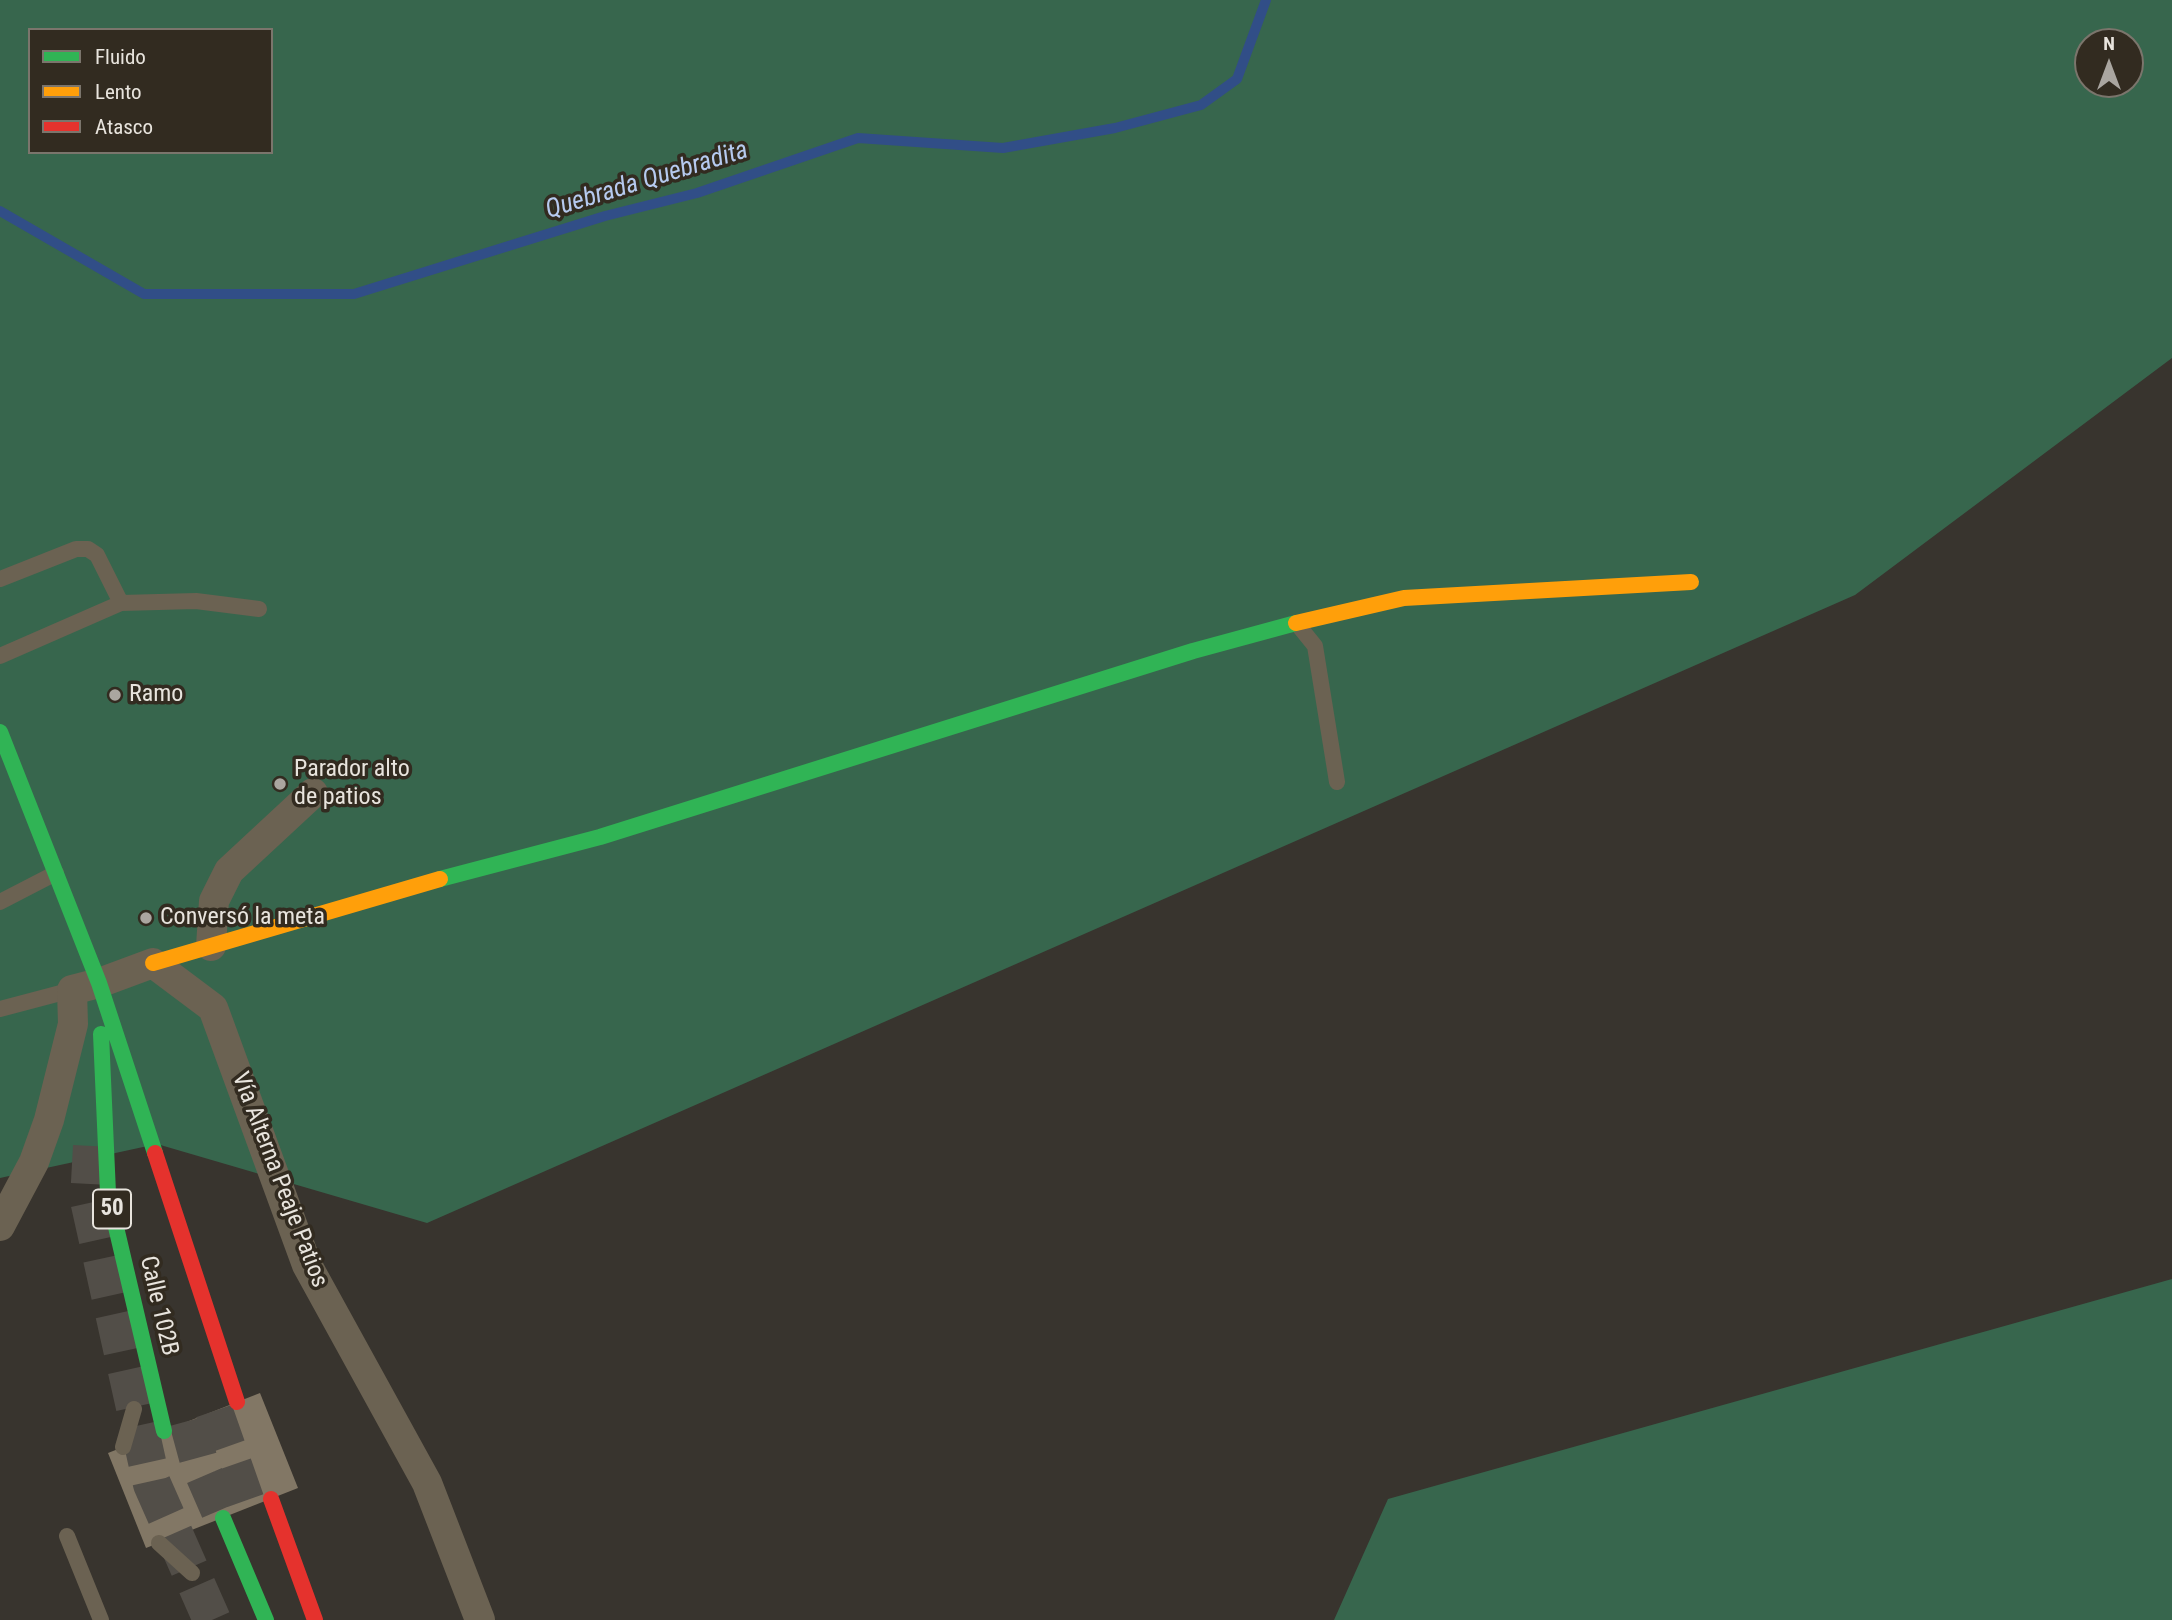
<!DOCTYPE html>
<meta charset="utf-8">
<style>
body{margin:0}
#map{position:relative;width:2172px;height:1620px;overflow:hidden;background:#38342e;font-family:"Roboto Condensed",sans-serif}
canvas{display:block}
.legend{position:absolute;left:28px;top:28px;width:245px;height:126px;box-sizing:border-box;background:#322b20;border:2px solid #7b756c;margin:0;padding:9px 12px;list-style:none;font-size:21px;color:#e8e4dd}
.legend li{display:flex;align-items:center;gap:14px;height:35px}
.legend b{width:35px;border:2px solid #7b756c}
.north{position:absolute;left:2074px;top:28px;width:70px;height:70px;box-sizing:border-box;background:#322b20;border:2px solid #7b756c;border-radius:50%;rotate:0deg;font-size:19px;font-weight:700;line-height:28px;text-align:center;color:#e8e4dd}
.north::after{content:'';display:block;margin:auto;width:24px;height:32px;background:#aaa6a0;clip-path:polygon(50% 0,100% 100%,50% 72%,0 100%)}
</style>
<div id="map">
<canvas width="2172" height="1620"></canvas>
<ul class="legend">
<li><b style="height:9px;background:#30b455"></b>Fluido</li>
<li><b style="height:9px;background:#ff9f0a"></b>Lento</li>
<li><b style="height:9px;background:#e5322d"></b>Atasco</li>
</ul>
<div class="north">N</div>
</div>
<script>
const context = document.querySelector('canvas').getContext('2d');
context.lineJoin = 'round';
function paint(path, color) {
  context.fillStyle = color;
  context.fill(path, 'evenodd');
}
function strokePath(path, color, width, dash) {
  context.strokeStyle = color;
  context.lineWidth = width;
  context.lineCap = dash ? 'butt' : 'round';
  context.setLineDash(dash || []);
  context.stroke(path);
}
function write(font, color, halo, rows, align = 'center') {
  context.font = font + ' "Roboto Condensed",sans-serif';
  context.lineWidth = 7;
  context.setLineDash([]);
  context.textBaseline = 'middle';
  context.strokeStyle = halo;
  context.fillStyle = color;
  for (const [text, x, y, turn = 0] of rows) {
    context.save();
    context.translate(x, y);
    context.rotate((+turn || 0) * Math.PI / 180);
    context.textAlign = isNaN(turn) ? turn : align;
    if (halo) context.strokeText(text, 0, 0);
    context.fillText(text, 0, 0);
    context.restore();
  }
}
const green = new Path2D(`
 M0,0H2172V358L1855,595L427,1223L157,1144L0,1178ZM30,30H271V152H30ZM2088,42H2130V84H2088Z
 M2172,1279V1620H1334L1388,1499Z`);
const stream = new Path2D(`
 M0,211L144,294H354L605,216L697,193L858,138L1003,148L1115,128L1201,105L1237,79L1266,0`);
const building = new Path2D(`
 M260,1393L298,1488L146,1548L108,1453Z`);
const primaryTunnel = new Path2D(`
 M92,1146L89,1200L152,1484L212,1620
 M214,1411L248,1508
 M188,1421L200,1465L223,1518`);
const lane = new Path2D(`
 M0,579L76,549H88L97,555L121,603
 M1298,625L1315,646L1337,782
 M0,656L121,603L196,601L259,609
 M0,902L56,873
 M0,1009L72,990
 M123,1447L134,1409
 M67,1536L101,1620
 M159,1543L192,1573`);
const street = new Path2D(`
 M211,946L214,901L229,871L313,793
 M0,1226L34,1162L49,1120L73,1024L72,990L99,983L153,963L213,1008L307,1265L427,1483L480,1620`);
const fast = new Path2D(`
 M0,732L99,983L155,1153
 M440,879L600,837L1193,651L1296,623
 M101,1034L108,1193L164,1431
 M223,1518L266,1620`);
const slow = new Path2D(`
 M1296,623L1404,598L1691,582
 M153,963L440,879`);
const jam = new Path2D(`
 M155,1153L237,1402
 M271,1499L315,1620`);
const markers = [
 [115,695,7,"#aaa6a0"],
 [280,784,7,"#aaa6a0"],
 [146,918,7,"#aaa6a0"]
];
const shields = [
 [112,1209,38]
];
const shieldNames = [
 ["50",112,1209]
];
const poiNames = [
 ["Ramo",129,695],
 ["Parador alto",294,770],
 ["de patios",294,798],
 ["Conversó la meta",160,918]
];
const streetNames = [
 ["Vía Alterna Peaje Patios",279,1180,69],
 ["Calle 102B",158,1306,77]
];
const waterNames = [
 ["Quebrada Quebradita",647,181,-17]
];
paint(green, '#37664d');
strokePath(stream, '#314e87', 10);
paint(building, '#827765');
strokePath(primaryTunnel, '#524e48', 38, [38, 19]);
strokePath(lane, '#6b6252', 16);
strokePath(street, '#6b6252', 30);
strokePath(fast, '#30b455', 16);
strokePath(slow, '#ff9f0a', 16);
strokePath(jam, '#e5322d', 16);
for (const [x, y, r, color] of markers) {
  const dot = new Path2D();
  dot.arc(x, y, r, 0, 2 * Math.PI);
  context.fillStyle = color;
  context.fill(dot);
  strokePath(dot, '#322b20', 2.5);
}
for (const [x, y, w] of shields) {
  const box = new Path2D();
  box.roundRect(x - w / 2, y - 19.5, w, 39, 5);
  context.fillStyle = '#322b20';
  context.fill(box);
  strokePath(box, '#e8e4dd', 2);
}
write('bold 23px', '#e8e4dd', null, shieldNames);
write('24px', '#e8e4dd', '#322b20', poiNames, 'left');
write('24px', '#e8e4dd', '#322b20', streetNames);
write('italic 26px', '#b6caef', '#322b20', waterNames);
</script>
